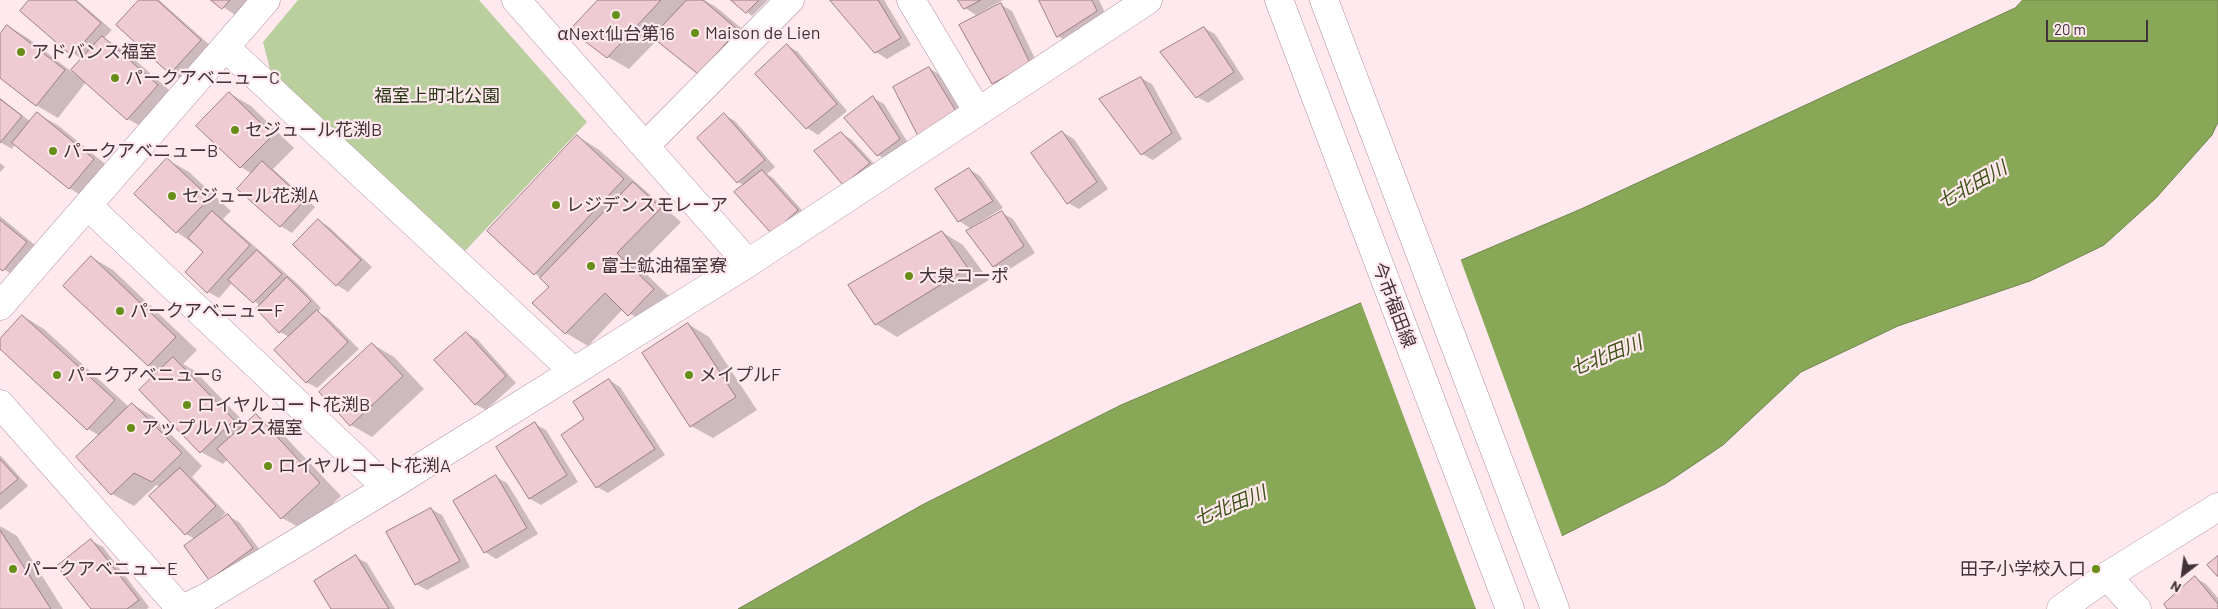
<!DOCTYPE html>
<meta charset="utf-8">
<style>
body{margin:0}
#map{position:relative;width:2218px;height:609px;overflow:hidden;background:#ffe9ee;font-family:Barlow,sans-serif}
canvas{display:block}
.north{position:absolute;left:2158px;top:549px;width:50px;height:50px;-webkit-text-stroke:4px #ffe9ee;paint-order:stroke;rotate:210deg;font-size:14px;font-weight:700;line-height:20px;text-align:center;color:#403236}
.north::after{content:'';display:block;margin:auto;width:18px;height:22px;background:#403236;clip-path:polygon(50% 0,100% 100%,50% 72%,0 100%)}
.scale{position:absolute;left:2046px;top:20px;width:102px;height:22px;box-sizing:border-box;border:2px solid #403236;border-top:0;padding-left:6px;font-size:15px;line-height:18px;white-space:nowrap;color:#403236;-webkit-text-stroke:4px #ffe9ee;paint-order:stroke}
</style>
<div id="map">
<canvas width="2218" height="609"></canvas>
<div class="north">N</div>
<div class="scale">20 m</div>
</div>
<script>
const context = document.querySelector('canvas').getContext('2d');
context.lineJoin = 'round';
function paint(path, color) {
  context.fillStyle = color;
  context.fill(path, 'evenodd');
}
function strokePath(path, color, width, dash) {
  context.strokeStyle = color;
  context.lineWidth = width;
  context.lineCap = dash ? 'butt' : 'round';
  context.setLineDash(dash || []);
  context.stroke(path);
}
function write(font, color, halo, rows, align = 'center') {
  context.font = font + ' Barlow,"Noto Sans JP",sans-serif';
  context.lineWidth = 4.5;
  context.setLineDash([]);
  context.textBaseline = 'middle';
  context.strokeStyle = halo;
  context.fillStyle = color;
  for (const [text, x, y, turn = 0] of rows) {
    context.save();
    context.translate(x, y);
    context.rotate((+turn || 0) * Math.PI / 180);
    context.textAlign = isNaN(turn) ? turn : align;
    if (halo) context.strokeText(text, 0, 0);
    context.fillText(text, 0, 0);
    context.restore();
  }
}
const green = new Path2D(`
 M298,0H479L587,122L465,251L271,73L263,42Z`);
const water = new Path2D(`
 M2023,0H2218V122L2212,135L2156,198L2104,245L2030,281L1898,326L1801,372L1723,445L1665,484L1486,574L1476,609H738L922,505L1121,405L1581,209L2015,8Z`);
const pier = new Path2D(`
 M1460,258L1563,539L1488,576L1480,609H1476L1360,300Z`);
const shadow = new Path2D(`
 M30,0H77L112,30L104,38L124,50L178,98L149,131L128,119L86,82L58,118L36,105L0,77V36L8,26L29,39L76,75L82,60L21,10Z
 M140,0H159L212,47L182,80L171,73L117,25Z
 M213,0H262L244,21Z
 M600,0H704L716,7L759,43L720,85L657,40L629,69L608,57Z
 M733,0H768L752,16Z
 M831,0H884L911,45L887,59L876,52Z
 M959,0H1003L976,15L965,8Z
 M1040,0H1099L1107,17L1069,43L1058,36Z
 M1001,5L1012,11L1040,69L1004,90L993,83Z
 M1204,28L1215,34L1244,79L1208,103L1197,97Z
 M787,45L798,52L847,111L818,135L807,128Z
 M929,68L940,75L967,120L931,144Z
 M1141,78L1152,84L1182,139L1153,160L1142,154Z
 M229,93L251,106L294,148L273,169L315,207L292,233L281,226L238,189L252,174L241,167L198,126Z
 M0,98L31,122L38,114L59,126L115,172L91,201L69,188L15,144L12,149L0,142Z
 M873,98L884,104L910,146L889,161L878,155Z
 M724,115L735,121L775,167L767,174L773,178L808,217L784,240L745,186L738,182Z
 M1062,132L1074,139L1108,189L1079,209L1068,203Z
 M841,133L852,140L880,170L844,184Z
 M577,136L598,149L681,222L638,266L675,302L651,327L623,309L588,346L566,333L534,303L550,287L489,231Z
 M168,160L189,172L231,211L223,219L299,285L321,308L318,312L328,318L359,349L317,388L306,382L289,337L280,332L260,306L233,282L219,298L208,292L205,252L177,232L136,194Z
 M0,163L5,167L0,172Z
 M969,169L980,176L1003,208L970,228L959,221Z
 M1002,213L1013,219L1035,253L1005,272L994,266Z
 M0,216L47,255L25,282L0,267Z
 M318,220L329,227L372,267L348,292L337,285L294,245Z
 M942,232L963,245L989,280L897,337L876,324Z
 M91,257L113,270L197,350L183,364L195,371L246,424L256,415L277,428L341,496L304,530L282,518L228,459L223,464L201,452L160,372L148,365Z
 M23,316L44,329L129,407L132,404L154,417L202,466L192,477L226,513L217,521L228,516L239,522L263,554L220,585L209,579L195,539L186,534L161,487L156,485L134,506L112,494L100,436L88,429L0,347V341Z
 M688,324L709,337L757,410L713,438L691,426Z
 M466,333L477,339L516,383L486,410L475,404Z
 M372,344L394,357L424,389L372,437L351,425Z
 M609,380L620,387L665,455L608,493L597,487Z
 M535,424L546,430L578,482L541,505L530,499L498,447Z
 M0,455L28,486L0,510Z
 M496,477L507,483L538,534L496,559L485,552Z
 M431,509L442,515L470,567L427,590L416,584Z
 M0,526L17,536L63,609H1Z
 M92,541L103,547L149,607L147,609H92Z
 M356,557L367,563L395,609H332Z
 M2195,578L2206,584L2218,598V609H2168Z`);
const building = new Path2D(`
 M29,0H75L101,23L72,56L20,11Z
 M139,0H157L201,40L170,74L116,25Z
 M211,0H230L222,9Z
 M598,0H661L607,58L570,30Z
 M687,0H703L738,30L698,74L652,37Z
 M731,0H759L746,13Z
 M830,0H878L901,38L875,53Z
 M958,0H981L964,9Z
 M1039,0H1092L1097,11L1057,37Z
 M1001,3L1030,63L992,84L959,25Z
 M7,25L65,70L36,106L0,78V34Z
 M1204,27L1234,72L1196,98L1160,52Z
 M102,36L158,85L127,120L71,70Z
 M787,44L837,104L806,129L755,74Z
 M929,67L957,113L919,138L893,87Z
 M1141,77L1172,133L1141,155L1099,99Z
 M229,92L273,135L240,168L196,126Z
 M873,96L900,139L877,156L844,118Z
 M0,99L22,116L0,143Z
 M37,112L94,159L69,189L12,143Z
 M724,113L765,160L737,183L697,138Z
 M1062,131L1097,182L1067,204L1031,153Z
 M841,132L870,163L843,185L814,151Z
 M577,135L624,179L534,275L487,231Z
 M167,158L210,198L176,233L134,194Z
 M262,161L305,200L280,227L237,189Z
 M969,168L993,201L958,222L935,189Z
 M762,170L798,210L772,234L734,192Z
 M633,182L661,208L617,253L654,289L628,316L605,293L565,334L532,303L549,287L540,278Z
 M212,211L250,245L207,293L185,272L203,252L188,238Z
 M1002,211L1024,246L993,267L966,231Z
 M318,219L361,260L336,286L293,245Z
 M0,220L27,242L3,271L0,269Z
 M942,231L968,268L875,325L848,285Z
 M257,250L282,274L253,303L228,280Z
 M91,256L176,337L148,366L63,286Z
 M287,277L311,301L279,333L256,309Z
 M317,310L348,342L306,383L274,350Z
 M22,315L115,400L87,430L0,349V339Z
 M688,323L736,397L690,427L642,353Z
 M466,332L506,376L475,405L434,360Z
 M372,343L403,376L350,426L319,392Z
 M173,357L234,420L200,453L139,390Z
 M609,379L655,449L596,488L561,435L584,419L573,402Z
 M132,403L182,453L152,482L134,473L111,495L76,457Z
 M256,414L320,483L281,519L217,449Z
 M535,422L567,475L529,499L496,447Z
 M0,459L18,479L0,494Z
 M180,468L216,506L185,535L149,496Z
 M496,475L527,528L484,553L453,501Z
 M431,508L460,561L415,585L386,532Z
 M228,514L253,548L209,580L184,546Z
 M0,530L51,609H0Z
 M91,539L139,600L127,609H91L57,566Z
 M356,555L389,609H331L314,581Z
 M2218,556V577L2207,565Z
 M2195,576L2218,604V609H2167L2164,604Z`);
const minor = new Path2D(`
 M516,0L748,263
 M911,0L978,112
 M225,47L573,371
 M645,146L790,0
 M88,206L387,488
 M0,306L266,0
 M0,404L181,609
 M2107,576L2137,609
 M183,609L207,597L387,488L748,263L1148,0`);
const secondary = new Path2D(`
 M1279,0L1510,609
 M1324,0L1555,609
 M2061,609L2107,576L2218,507`);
const markers = [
 [616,15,5,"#688e1a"],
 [695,33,5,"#688e1a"],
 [21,52,5,"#688e1a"],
 [115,78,5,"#688e1a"],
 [235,130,5,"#688e1a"],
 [53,151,5,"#688e1a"],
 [172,196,5,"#688e1a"],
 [556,205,5,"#688e1a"],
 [591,266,5,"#688e1a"],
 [909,276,5,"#688e1a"],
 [120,311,5,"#688e1a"],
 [57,375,5,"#688e1a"],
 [689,375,5,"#688e1a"],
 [187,405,5,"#688e1a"],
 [131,428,5,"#688e1a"],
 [268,466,5,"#688e1a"],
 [13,569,5,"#688e1a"],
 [2096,569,5,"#688e1a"]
];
const poiNames = [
 ["Maison de Lien",705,33],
 ["αNext仙台第16",616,34,"center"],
 ["アドバンス福室",31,52],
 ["パークアベニューC",125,78],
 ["セジュール花渕B",245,130],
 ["パークアベニューB",63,151],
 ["セジュール花渕A",182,196],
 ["レジデンスモレーア",566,205],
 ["富士鉱油福室寮",601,266],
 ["大泉コーポ",919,276],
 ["パークアベニューF",130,311],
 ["パークアベニューG",67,375],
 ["メイプルF",699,375],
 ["ロイヤルコート花渕B",197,405],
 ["アップルハウス福室",141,428],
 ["ロイヤルコート花渕A",278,466],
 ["パークアベニューE",23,569],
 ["田子小学校入口",2086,569,"right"]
];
const parkNames = [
 ["福室上町北公園",437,96]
];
const streetNames = [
 ["今市福田線",1394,305,69]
];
const waterNames = [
 ["七北田川",1972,185,-29],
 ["七北田川",1606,356,-22],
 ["七北田川",1230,506,-22]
];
paint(green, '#b9cf9d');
paint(water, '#88a858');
strokePath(water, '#72854e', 1);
paint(pier, '#ffe9ee');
paint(shadow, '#0003');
paint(building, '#eecad3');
strokePath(building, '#9d7d86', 1);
strokePath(minor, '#b08f97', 29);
strokePath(secondary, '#b08f97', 29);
strokePath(minor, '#fff', 28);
strokePath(secondary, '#fff', 28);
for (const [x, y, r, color] of markers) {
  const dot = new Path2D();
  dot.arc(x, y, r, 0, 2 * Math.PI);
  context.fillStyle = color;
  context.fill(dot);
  strokePath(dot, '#ffe9ee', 2);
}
write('18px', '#403236', '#ffe9ee', poiNames, 'left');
write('18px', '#293715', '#ffe9ee', parkNames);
write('18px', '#403236', '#ffe9ee', streetNames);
write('italic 19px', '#3e5319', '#ffe9ee', waterNames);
</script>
